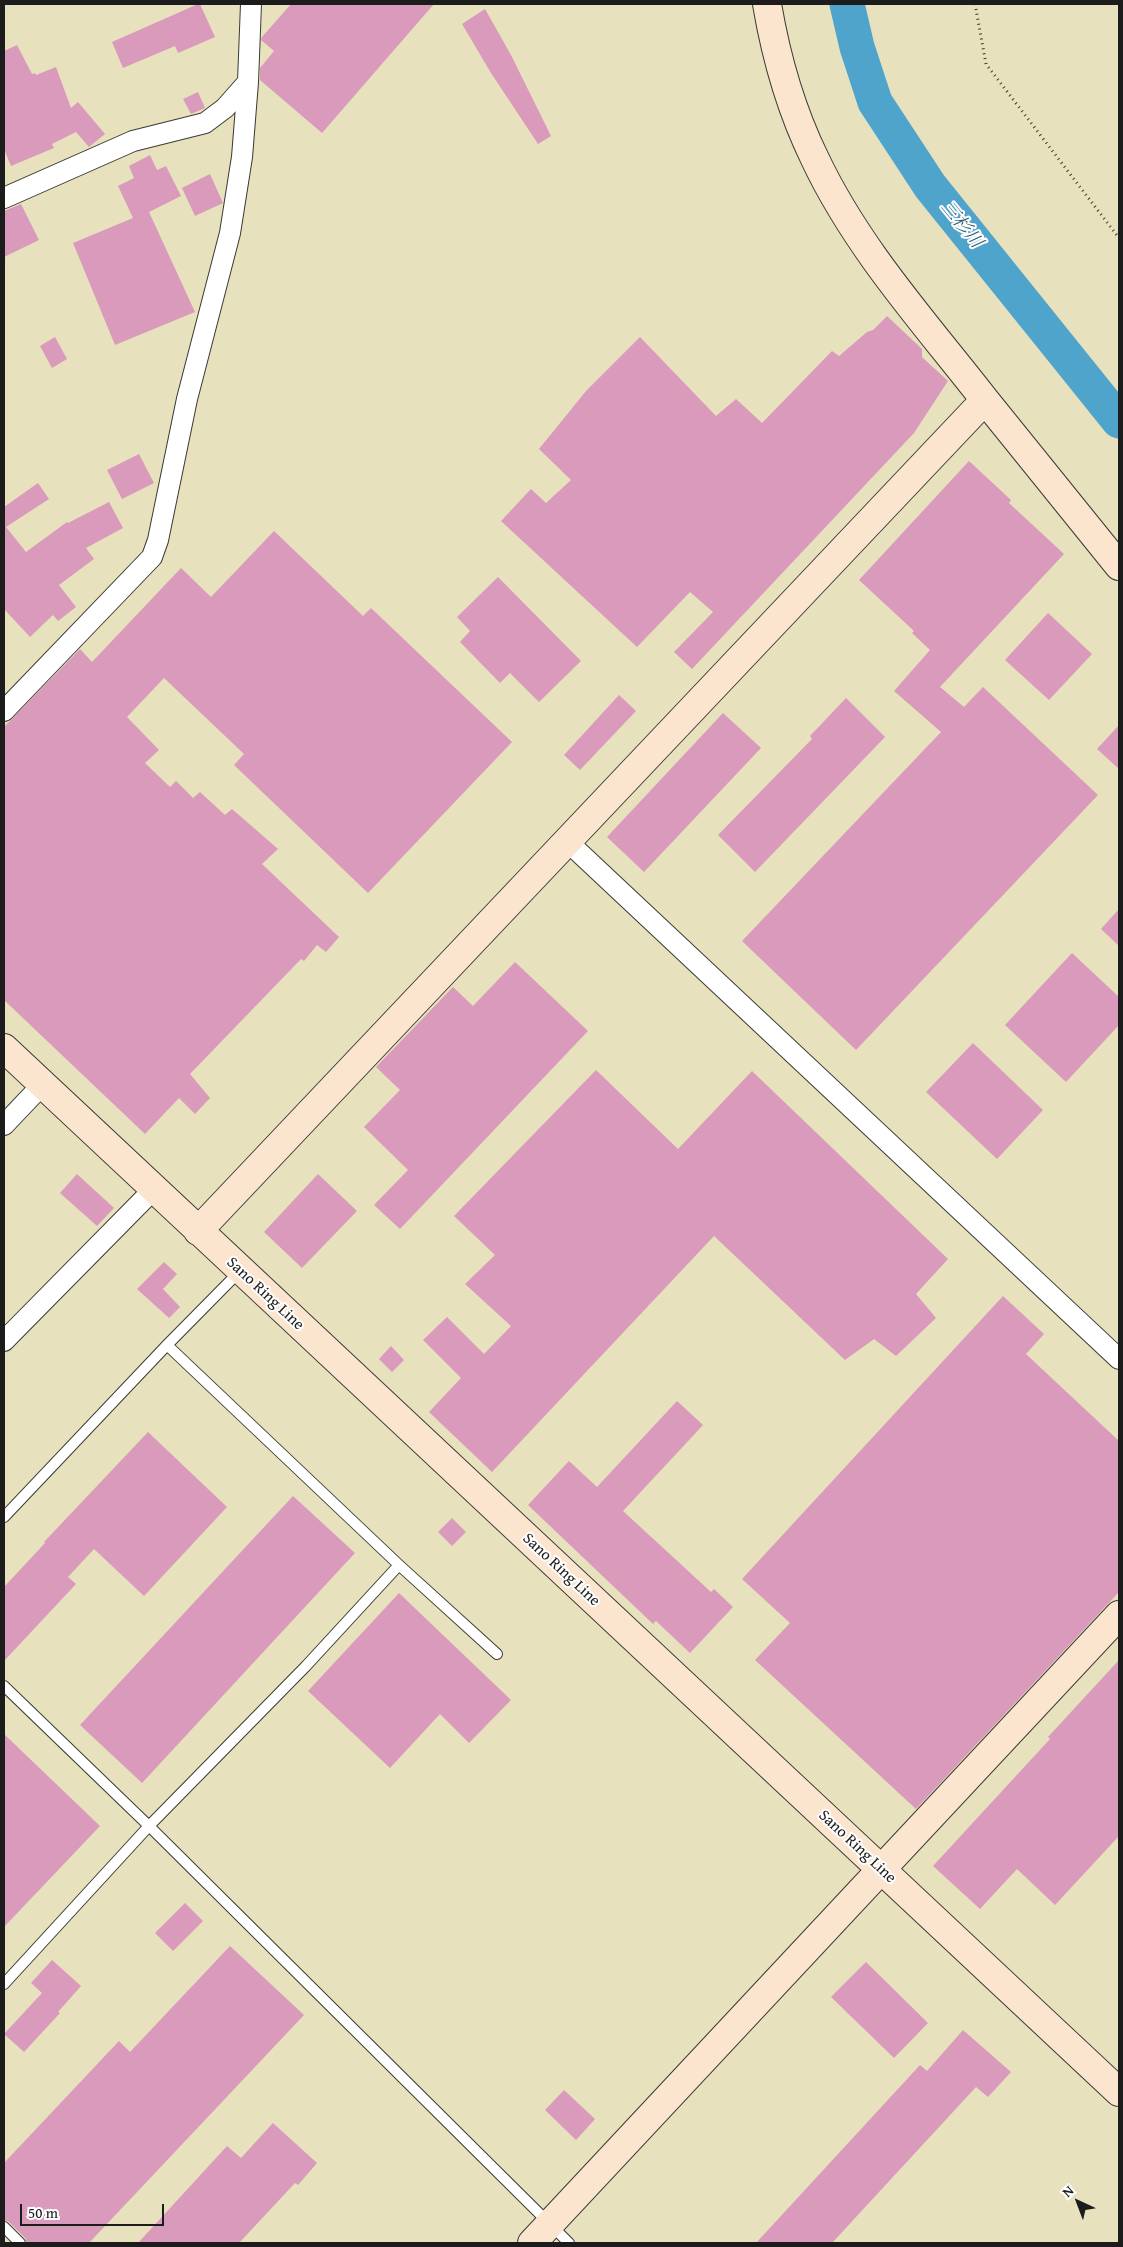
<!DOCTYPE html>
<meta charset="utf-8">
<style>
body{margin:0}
#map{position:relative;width:1123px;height:2247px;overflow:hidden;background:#e7e1bd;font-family:"Gentium Book Plus",serif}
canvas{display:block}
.frame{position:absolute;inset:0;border:5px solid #1c1c1c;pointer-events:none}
.north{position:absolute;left:1053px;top:2177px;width:50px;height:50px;-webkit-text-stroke:4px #fff;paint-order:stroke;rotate:317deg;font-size:14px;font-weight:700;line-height:20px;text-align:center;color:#1c1c1c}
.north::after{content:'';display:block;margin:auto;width:18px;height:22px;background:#1c1c1c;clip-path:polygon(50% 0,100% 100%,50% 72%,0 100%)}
.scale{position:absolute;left:20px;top:2204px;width:144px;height:22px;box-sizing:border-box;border:2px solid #1c1c1c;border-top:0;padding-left:6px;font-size:15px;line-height:18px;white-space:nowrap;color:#1c1c1c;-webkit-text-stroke:4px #fff;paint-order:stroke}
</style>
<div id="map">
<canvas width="1123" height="2247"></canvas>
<div class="frame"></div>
<div class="north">N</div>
<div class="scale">50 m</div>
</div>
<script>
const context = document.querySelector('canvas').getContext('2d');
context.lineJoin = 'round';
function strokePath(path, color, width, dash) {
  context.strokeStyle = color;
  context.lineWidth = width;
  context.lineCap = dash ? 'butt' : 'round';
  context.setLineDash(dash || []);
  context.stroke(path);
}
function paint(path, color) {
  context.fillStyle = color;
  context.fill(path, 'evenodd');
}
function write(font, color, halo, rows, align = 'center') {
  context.font = font + ' "Gentium Book Plus","Noto Serif JP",serif';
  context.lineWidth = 4;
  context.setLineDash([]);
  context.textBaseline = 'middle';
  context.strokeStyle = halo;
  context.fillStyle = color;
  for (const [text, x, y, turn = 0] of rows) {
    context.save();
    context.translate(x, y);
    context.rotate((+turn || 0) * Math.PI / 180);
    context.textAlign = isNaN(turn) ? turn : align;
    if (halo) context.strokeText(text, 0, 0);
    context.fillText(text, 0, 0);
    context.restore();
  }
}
const river = new Path2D(`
 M847,4L857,47L875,102L930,186L1119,421`);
const building = new Path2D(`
 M198,4H200L215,37L178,53L175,46L123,68L112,42Z
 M291,4H434L322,133L260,80V68L274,51L261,40L262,37Z
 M485,9L511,55L551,136L538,144L491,73L462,24Z
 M17,45L32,74L35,73L36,75L56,67L71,108L78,102L105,134L89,147L76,132L52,144L54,148L11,166L4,149V51Z
 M198,92L205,108L191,114L183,99Z
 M150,155L157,170L166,166L181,196L149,212L195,312L115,345L73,243L133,218L118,186L134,178L129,166Z
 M210,174L223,203L195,216L182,188Z
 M21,204L39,240L4,257V211Z
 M887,316L922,349V357L948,381L914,433L692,669L674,652L713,612L690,592L637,647L501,521L531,489L546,503L571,480L539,449L586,391L640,337L716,416L736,399L762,423L832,351L839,356L867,332L873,330Z
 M55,337L67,359L52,368L40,346Z
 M139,454L154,483L122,499L107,470Z
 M969,461L1011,500L1009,503L1064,554L940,687L964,707L983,687L1098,795L856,1050L742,941L941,732L894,691L930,650L912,633L914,631L859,580Z
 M38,483L49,499L6,527L26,552L67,522L68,523L109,502L123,528L86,548L94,559L59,585L76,607L58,621L53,615L30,637L4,609V507Z
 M274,531L363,616L371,608L512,742L368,893L234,765L244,754L164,678L127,717L159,750L145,763L170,787L176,781L193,798L200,792L225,815L232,809L270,842L278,849L262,864L339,937L326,952L317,945L304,961L301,959L190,1074L210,1098L195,1114L179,1098L145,1134L4,1000V727L80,649L92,662L181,568L211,597Z
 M498,577L581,661L539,702L510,673L500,683L460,642L470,631L457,617Z
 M1048,613L1092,654L1049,700L1005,660Z
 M619,695L636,711L580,770L564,755Z
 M846,698L885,737L755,872L718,835L812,739L810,736Z
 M723,713L761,748L644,872L607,837Z
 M1119,725V769L1097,749Z
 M1119,909V946L1101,929Z
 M1072,953L1119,997V1025L1066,1082L1005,1025Z
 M515,962L588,1031L400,1229L374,1205L408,1170L364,1127L400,1090L376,1067L453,987L473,1006Z
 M973,1043L1043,1110L997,1159L926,1092Z
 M596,1070L678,1149L752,1071L948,1259L916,1294L936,1318L896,1356L874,1339L845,1360L714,1236L492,1472L429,1412L461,1378L423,1340L447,1317L484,1354L511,1326L465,1284L495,1255L454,1216Z
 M77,1174L114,1208L97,1226L60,1193Z
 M318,1174L357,1211L302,1268L264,1232Z
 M164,1262L177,1274L163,1289L180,1307L169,1318L137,1289Z
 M1003,1296L1044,1334L1026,1354L1119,1441V1592L916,1809L755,1660L790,1623L742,1579Z
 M391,1346L404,1360L392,1372L379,1359Z
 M677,1401L703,1425L623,1511L711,1592L714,1589L733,1607L690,1653L656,1621L653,1624L528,1505L569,1461L597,1487Z
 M148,1432L227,1507L144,1596L94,1549L68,1577L76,1584L4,1661V1587L45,1543L44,1542Z
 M293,1496L355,1553L142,1783L80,1725Z
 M452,1518L466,1532L452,1546L438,1532Z
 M399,1593L511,1700L469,1743L440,1714L390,1768L308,1691Z
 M1119,1660V1836L1055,1905L1017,1869L980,1909L933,1866L1050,1739L1048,1737Z
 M4,1734L100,1826L4,1927Z
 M185,1903L203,1921L173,1951L155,1933Z
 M230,1946L304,2015L89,2243H27L25,2238L9,2222L4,2220V2163L119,2041L130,2052Z
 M52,1960L81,1986L58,2012L60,2013L24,2052L4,2034L42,1993L31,1983Z
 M866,1962L928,2023L894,2058L831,1997Z
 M963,2030L1011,2072L988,2097L976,2087L832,2243H756L920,2065L927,2071Z
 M564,2090L595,2119L576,2140L545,2110Z
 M273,2123L317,2163L298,2185L295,2183L239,2243H138L227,2146L241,2158Z`);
const path = new Path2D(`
 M975,4L986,64L1119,238`);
const lane = new Path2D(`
 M167,1345L399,1565L497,1654
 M4,1517L167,1345L240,1271
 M4,1686L149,1826L569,2243
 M4,1984L149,1826L306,1666L399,1565
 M4,2227L20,2243`);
const street = new Path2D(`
 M4,198L133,141L205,123L225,108L248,82
 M4,711L152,557L158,540L187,399L230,233L242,157L248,82L251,4
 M568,842L1119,1359
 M4,1125L42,1085
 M4,1341L153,1190`);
const secondary = new Path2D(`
 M767,4C776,57 791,110 815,159C857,248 925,323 985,400
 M4,1048L1119,2092
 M198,1231L985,400L1119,566
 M532,2243L1119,1615`);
const streetNames = [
 ["Sano Ring Line",265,1294,43],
 ["Sano Ring Line",561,1570,43],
 ["Sano Ring Line",857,1847,43]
];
const waterNames = [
 ["三杉川",961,225,51]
];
strokePath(river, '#4fa4cb', 35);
paint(building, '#da9abc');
strokePath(lane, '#3a3a34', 12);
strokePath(street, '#3a3a34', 22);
strokePath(secondary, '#3a3a34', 30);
strokePath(path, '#3a3a34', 3, [1, 4]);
strokePath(lane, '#fff', 10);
strokePath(street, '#fff', 20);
strokePath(secondary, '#fbe5cf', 28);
write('16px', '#1c1c1c', '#fff', streetNames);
write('italic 18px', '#366074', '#fff', waterNames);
</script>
